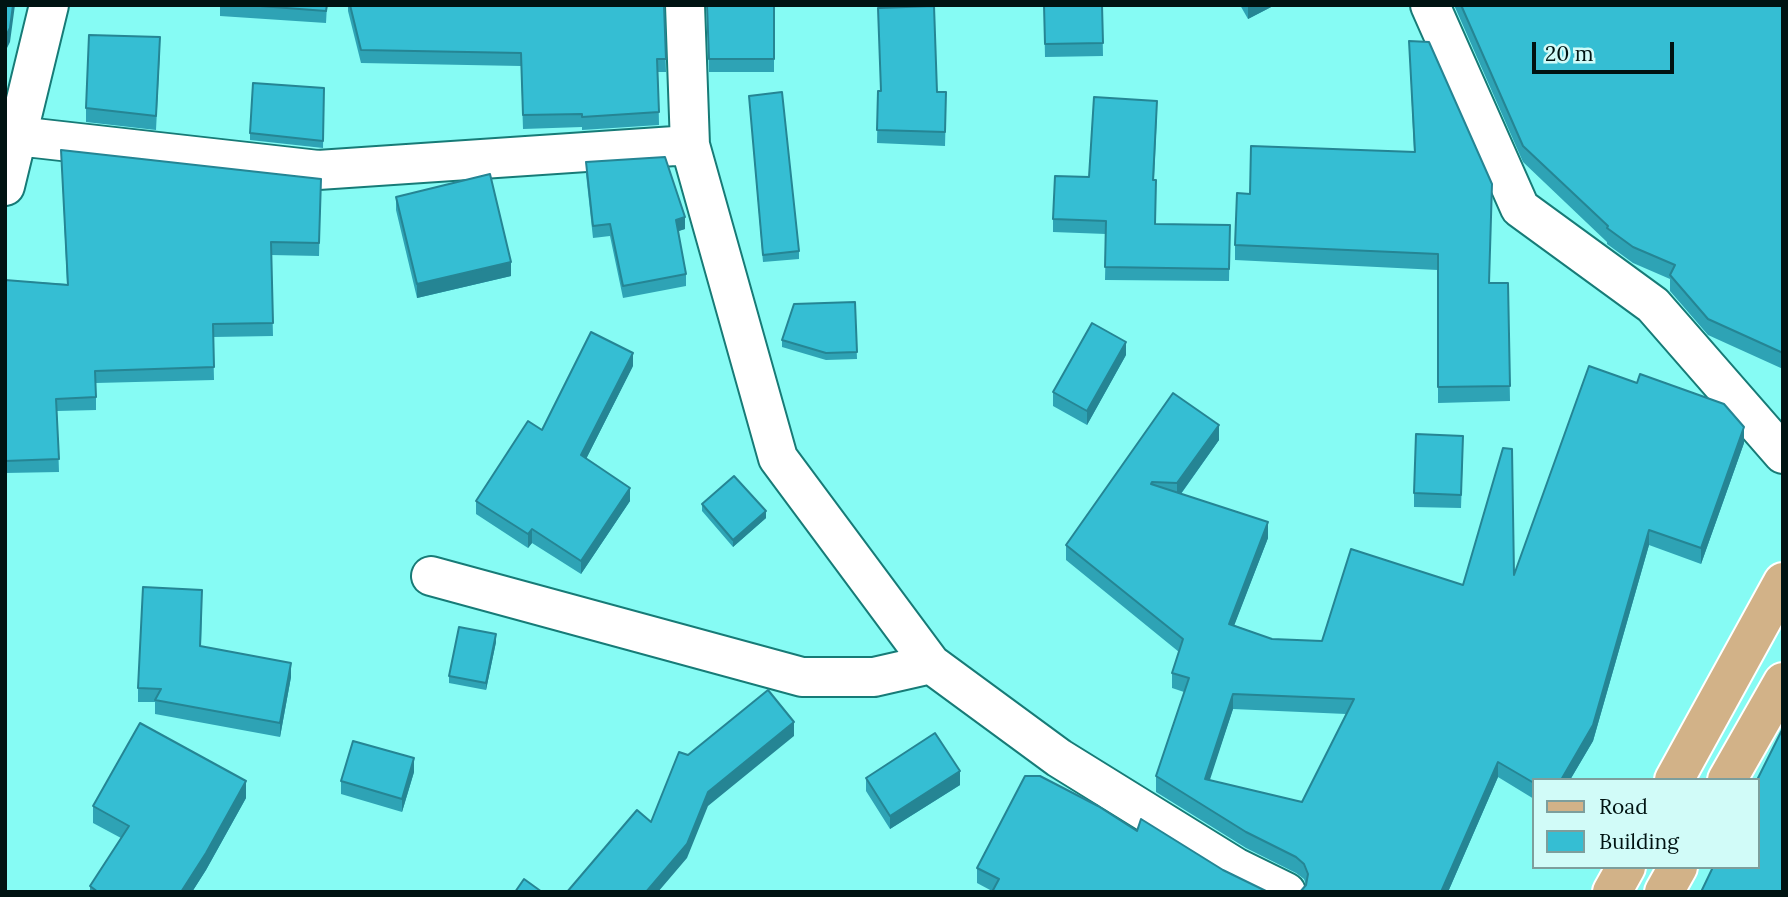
<!DOCTYPE html>
<style>
body{margin:0}
#map{position:relative;width:1788px;height:897px;overflow:hidden;background:#86fbf4;font-family:Lora,serif}
canvas{display:block}
.frame{position:absolute;inset:0;border:7px solid #001312;pointer-events:none}
.legend{position:absolute;left:1532px;top:778px;width:228px;height:91px;box-sizing:border-box;background:#d1fbf8;border:2px solid #7d9e9c;margin:0;padding:9px 12px;list-style:none;font-size:21px;color:#001312}
.legend li{display:flex;align-items:center;gap:14px;height:35px}
.legend b{width:35px;border:2px solid #7d9e9c}
.scale{position:absolute;left:1532px;top:42px;width:142px;height:32px;box-sizing:border-box;border:4px solid #001312;border-top:0;padding-left:9px;font-size:21px;line-height:24px;white-space:nowrap;color:#001312;-webkit-text-stroke:5px #d1fbf8;paint-order:stroke}
</style>
<div id="map">
<canvas width="1788" height="897"></canvas>
<div class="frame"></div>
<ul class="legend">
<li><b style="height:9px;background:#d2b288"></b>Road</li>
<li><b style="height:19px;background:#35bed3"></b>Building</li>
</ul>
<div class="scale">20 m</div>
</div>
<script>
const context = document.querySelector('canvas').getContext('2d');
context.lineJoin = 'round';
function strokePath(path, color, width, dash) {
  context.strokeStyle = color;
  context.lineWidth = width;
  context.lineCap = dash ? 'butt' : 'round';
  context.setLineDash(dash || []);
  context.stroke(path);
}
function paint(path, color) {
  context.fillStyle = color;
  context.fill(path, 'evenodd');
}
const minor = new Path2D(`
 M685,5L690,145L778,458L931,664L1059,758L1235,867L1286,892
 M1430,5L1520,208L1653,305L1783,454
 M17,136L318,170L690,145
 M5,186L49,5
 M431,576L802,677H874L931,664`);
const major = new Path2D(`
 M1674,780L1783,582
 M1727,780L1783,682
 M1612,892L1626,867
 M1664,892L1678,867`);
const wall = new Path2D(`
 M220,5H327L326,23L220,16Z
 M348,5H664L666,72H658L659,125L582,130V127L523,129L521,66L361,63L348,11Z
 M707,5H774V72H709Z
 M1044,5H1102L1103,56L1045,57Z
 M1240,5H1275L1248,19Z
 M1454,5H1783V369L1708,335L1670,291V279L1633,263L1607,244V242L1523,162Z
 M1409,41L1490,283H1508L1510,401L1438,403V270L1235,260V245L1250,194L1414,152Z
 M160,51L156,130L86,122V108Z
 M324,88L323,148L250,140V133Z
 M878,91L937,92L946,106L945,146L877,143Z
 M749,96L799,251V259L763,262Z
 M1157,114L1154,180L1155,224L1230,225L1229,281L1105,280L1106,234L1053,232V219L1089,177Z
 M61,150L321,179L319,256L271,255L273,336L213,337L214,380L96,383V410L57,411L59,472L5,473V280L67,284Z
 M586,162L685,229L678,231L686,274V286L623,298L610,236L593,238L586,174Z
 M396,197L511,276L417,298L396,210Z
 M855,302L857,359L826,360L782,347V340Z
 M1126,355L1087,425L1053,406V392Z
 M633,366L586,459L630,501L581,574L532,543L528,548L476,514V501L542,430Z
 M1219,425V440L1181,494L1268,538L1234,625L1272,639L1322,641L1463,585L1514,575L1744,443L1701,564L1649,545L1593,741L1570,780H1534V799L1498,777L1448,892H1300L1306,885L1304,879L1296,873L1246,848L1156,792V776L1184,692L1172,688V673L1179,652L1066,560V545ZM1233,709L1346,714L1302,802L1209,780Z
 M1463,450L1461,508L1414,507V493Z
 M702,504L766,518L733,547L702,511Z
 M202,603L201,646L291,677L280,737L155,714V702H138V688Z
 M496,642L486,690L449,683V676Z
 M414,772L402,812L341,794V781Z
 M866,778L960,785L890,829L866,791Z
 M246,798L206,870L192,892H90V886L121,838L93,823V806Z
 M1137,831L1223,870L992,891L977,883V868Z`);
const shadedWall = new Path2D(`
 M13,5H15L10,42L5,52V38Z
 M1250,5H1275L1248,19V6Z
 M685,217V229L676,232V220Z
 M511,262V276L417,298V284Z
 M1126,342V355L1087,425V411Z
 M633,353V366L581,469V455Z
 M1219,425V440L1177,499V483Z
 M1744,427V443L1701,564V548Z
 M630,488V501L581,574V561Z
 M766,511V518L733,547V540Z
 M1268,522V538L1229,639V624Z
 M532,529V543L528,548V534Z
 M1649,530V545L1593,741L1570,780H1561Z
 M496,634V642L486,690V683Z
 M291,663V677L280,737V723Z
 M1233,694V709L1205,795V779Z
 M794,722V736L708,806L687,858L658,892H646L708,792Z
 M414,758V772L402,812V799Z
 M1498,762V777L1448,892H1441Z
 M960,771V785L890,829V816Z
 M246,781V798L206,870L192,892H181Z`);
const building = new Path2D(`
 M5,5H13L10,28L5,38Z
 M247,5H327L326,11Z
 M350,5H664L666,59H657L659,112L582,117V114L523,115L521,53L361,50Z
 M707,5H774V59H709Z
 M1044,5H1102L1103,43L1045,44Z
 M1461,5H1783V353L1708,319L1670,275L1675,265L1633,247L1607,228L1608,226L1523,146Z
 M934,6L937,92H946L945,132L877,130L878,91H881L878,8Z
 M89,35L160,37L156,116L86,108Z
 M1409,41L1429,42L1492,184L1489,283H1508L1510,386L1438,387V254L1235,245L1237,193L1250,194L1251,146L1415,152Z
 M253,83L324,88L323,141L250,133Z
 M782,92L799,251L763,255L749,96Z
 M1094,97L1157,101L1153,180H1156L1155,224L1230,225L1229,269L1105,267L1106,221L1053,219L1055,176L1089,177Z
 M61,150L321,179L319,243L271,242L273,323L213,324L214,367L95,371L96,397L56,399L59,459L5,461V280L68,285Z
 M665,157L685,217L676,220L686,274L623,286L610,224L593,226L586,162Z
 M490,174L511,262L417,284L396,197Z
 M855,302L857,352L826,353L782,340L794,304Z
 M1092,323L1126,342L1087,411L1053,392Z
 M591,332L633,353L581,455L630,488L581,561L532,529L528,534L476,501L528,421L542,430Z
 M1589,366L1637,383L1640,374L1724,404L1744,427L1701,548L1649,530L1593,725L1561,780H1534V783L1498,762L1441,892H1300L1306,885L1308,874L1304,864L1296,857L1246,832L1156,776L1189,678L1172,673L1183,639L1066,545L1173,393L1219,425L1177,483L1152,482L1151,484L1268,522L1229,624L1272,639L1322,641L1351,549L1463,585L1503,448L1512,449L1514,575ZM1233,694L1354,699L1302,802L1205,779Z
 M1416,434L1463,436L1461,495L1414,493Z
 M734,476L766,511L733,540L702,504Z
 M143,587L202,590L200,646L291,663L280,723L155,700L161,689L138,688Z
 M459,627L496,634L486,683L449,676Z
 M768,690L794,722L708,792L687,844L646,892H567L637,810L651,822L679,752L688,755Z
 M140,723L246,781L206,853L181,892H98L90,886L129,826L93,806Z
 M1783,728V892H1701L1713,867H1758V780H1757Z
 M935,733L960,771L890,816L866,778Z
 M353,741L414,758L402,799L341,781Z
 M1025,776H1040L1098,806L1137,831L1141,819L1223,870L1268,892H992L999,879L977,868Z
 M524,879L542,892H515Z`);
strokePath(minor, '#177b77', 42);
strokePath(major, '#fff', 42);
strokePath(minor, '#fff', 38);
strokePath(major, '#d2b288', 38);
paint(wall, '#2ea3b5');
paint(shadedWall, '#258594');
paint(building, '#35bed3');
strokePath(building, '#258594', 2);
</script>
